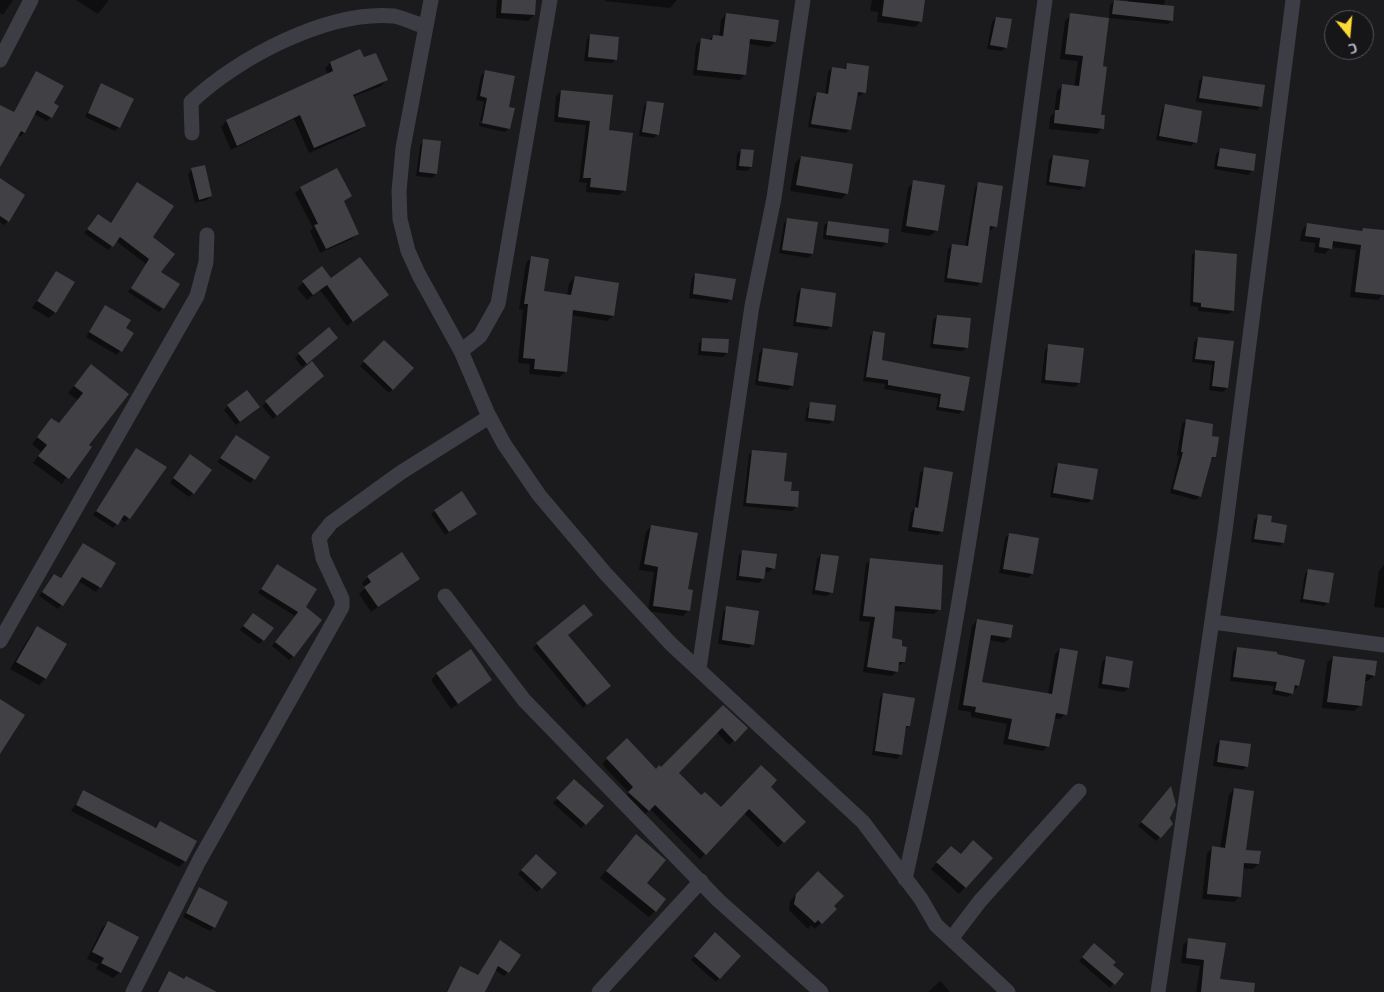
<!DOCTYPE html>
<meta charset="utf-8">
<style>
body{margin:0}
#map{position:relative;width:1384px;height:992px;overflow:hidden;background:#1b1b1d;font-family:"Exo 2",sans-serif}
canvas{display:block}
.north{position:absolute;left:1324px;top:10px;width:50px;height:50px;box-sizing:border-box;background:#161618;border:1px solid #52535a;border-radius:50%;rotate:163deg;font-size:14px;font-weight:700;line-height:20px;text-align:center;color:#adafbd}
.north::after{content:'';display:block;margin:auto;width:18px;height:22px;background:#fdda34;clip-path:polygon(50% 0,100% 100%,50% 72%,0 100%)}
</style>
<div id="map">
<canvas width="1384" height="992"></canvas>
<div class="north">С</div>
</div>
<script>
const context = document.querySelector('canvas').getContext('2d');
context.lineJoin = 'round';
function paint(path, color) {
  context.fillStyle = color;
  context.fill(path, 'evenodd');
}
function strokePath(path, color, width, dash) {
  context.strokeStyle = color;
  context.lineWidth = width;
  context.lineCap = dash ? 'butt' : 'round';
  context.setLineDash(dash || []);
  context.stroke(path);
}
const shadow = new Path2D(`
 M0,0H13L3,15L0,13Z
 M76,0H109L98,14Z
 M497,0H535L534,15L528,21L496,18Z
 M677,0L670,8L605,1V0Z
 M872,0H924L921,21L915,27L877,22L878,12L870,11Z
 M1128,0H1165L1164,6L1172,20L1168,24L1109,18L1110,5L1114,1L1128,2Z
 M726,14L775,42L769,47L748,44L745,74L740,80L693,75L696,45L701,40H709L713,36L719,37L721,20Z
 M1071,15L1102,67L1100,116L1102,128L1097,134L1049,129L1050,117L1054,113L1057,91L1063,85L1074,87L1078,61L1060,59L1065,21Z
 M996,18L1006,47L1002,51L987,49L992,22Z
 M590,35L616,59L612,63L584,61L587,39Z
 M363,59L386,80L381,86L352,97L364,126L359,131L309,153L294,119L231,150L221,127L226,121L328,75L325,68L330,63Z
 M847,64L864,92L860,96L856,95L850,129L846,133L808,127L813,98L817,94L825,95L828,72L832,68L843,70Z
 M485,72L507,108L509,128L508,129V127L480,121L484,102L476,100L481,76Z
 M36,73L53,104L51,117L47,121L34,114L24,133L20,137L17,135L0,164V107L13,113Z
 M1203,77L1261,106L1257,110L1196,102L1199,81Z
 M102,85L119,127L115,131L85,117Z
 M561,91L608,131L624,191L619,195L586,192L587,183L579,182L586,125L554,122L556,96Z
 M648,102L657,134L654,138L639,136L644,106Z
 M1166,106L1195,142L1191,146L1156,140L1162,110Z
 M479,123L508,129L505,132L479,126Z
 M424,141L436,174L432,178L416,176L420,145Z
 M741,150L751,167L747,171L736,170L737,154Z
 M1220,150L1252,171L1248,175L1214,169L1216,154Z
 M1053,156L1084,186L1080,190L1046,185L1049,160Z
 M801,157L847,193L841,199L790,191L795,163Z
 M192,170L211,196L207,200L195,203L188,174Z
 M0,180L8,221L4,225L0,222Z
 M914,182L937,230L930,236L901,232L908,188Z
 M979,184L995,226L991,230H988L981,282L977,286L944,282L948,249L952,245L965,247L975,188Z
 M134,188L152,238L160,272L164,307L132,286L146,264L116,241L108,250L84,233L94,219L110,224Z
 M301,188L350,196L343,202L357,233L352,239L320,253L310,231L313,228L295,193Z
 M788,219L812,254L808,258L779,253L784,223Z
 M828,222L888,230L886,243L882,247L823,239L824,226Z
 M1308,224L1360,232L1363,229L1384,232V289L1383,294L1378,300L1350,297L1356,250L1331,247L1325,254L1314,252L1315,243L1300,241L1302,230Z
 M1196,251L1233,310L1229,314L1198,311V307L1190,306L1192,255Z
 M532,257L543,292L567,295L569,283L575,277L613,316L607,321L571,315L565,372L560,377L529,374L530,364L518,363L523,310L519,309L526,263Z
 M322,268L331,280L387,295L347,326L320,290L307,300L297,288Z
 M56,272L55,312L49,318L32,308Z
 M696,274L731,299L727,303L689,298L692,278Z
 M130,289L162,309L159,312L128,292Z
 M801,289L831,326L827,330L793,326L797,293Z
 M106,306L124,329L132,333L117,355L86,337Z
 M937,316L967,347L963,351L930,348L933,320Z
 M329,329L332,342L302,367L295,358Z
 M874,332L880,361L968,378L963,410L959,414L936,410L938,398L884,389L885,384L863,381L870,336Z
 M1198,338L1232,342L1227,388L1223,392L1209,390L1212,365L1192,362L1194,342Z
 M703,339L727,353L723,357L698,355L699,343Z
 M384,342L412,368L389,393L360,366Z
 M1049,346L1079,383L1075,387L1041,383L1045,350Z
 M763,349L792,386L788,390L755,385L759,353Z
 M311,363L318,380L273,419L262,406Z
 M91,366L87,445L62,484L33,463L41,452L32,444L52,419L59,424L78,400L68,393Z
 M811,404L833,420L829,424L805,421L807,408Z
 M228,406L255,411L236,425L224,410Z
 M1186,421L1210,437L1214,457L1210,461L1200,496L1196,500L1170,493L1179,456L1177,455L1182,424Z
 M236,436L254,479L250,483L217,462Z
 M137,449L129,518L125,522L120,519L113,528L93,515Z
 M753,451L790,492L796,507L792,511L743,506L749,455Z
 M187,460L193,493L189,497L170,483Z
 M1059,464L1092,499L1088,503L1050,497L1055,468Z
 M924,469L942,531L938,535L908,531L911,512L915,508L920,473Z
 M435,511L475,514L445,535L431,514Z
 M1258,516L1270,524L1283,543L1279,546L1251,542L1254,520Z
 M651,526L687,590L689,610L683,616L648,611L654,572L639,570L646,532Z
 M1009,534L1038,539L1032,574L1028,578L999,573L1005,538Z
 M83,544L114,564L96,592L78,581L58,609L39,596L54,575L60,579Z
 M743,551L773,568L769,572L764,571L763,579L759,583L736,580L739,555Z
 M821,555L831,592L827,596L812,594L817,559Z
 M871,559L939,609L934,614L893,611L890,639L904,662L897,667V671L892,676L863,672L870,622L859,621L866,564Z
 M1384,565V608L1374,607L1379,571Z
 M273,570L304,608L293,656L289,660L272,646L295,616L258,593Z
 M1309,570L1328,602L1324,606L1300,602L1305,574Z
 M368,577L418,578L371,612L359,594L365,588L362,583Z
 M727,608L753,644L749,648L718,644L723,612Z
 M249,618L263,640L259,644L240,630Z
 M977,620L1010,638L1004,643L989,640L981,683L1048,694L1055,654L1060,649L1065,714L1060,719L1053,718L1048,746L1043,751L1003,744L1007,724L971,717V712L958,710L972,626Z
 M37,628L65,644L45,679L39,685L10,669L31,634Z
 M567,635L605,689L583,708L533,648L537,644Z
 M1237,648L1303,661L1298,686L1288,697L1272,694L1274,686L1230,681L1233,652Z
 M1333,657L1374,675L1368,681H1364L1361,705L1354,711L1322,708L1327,663Z
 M1106,658L1128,688L1124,692L1098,688L1102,662Z
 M437,674L490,680L451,709L431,680Z
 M883,694L909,726L904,730L900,755L897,759L872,755L880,698Z
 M723,706L747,728L729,745L716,732L677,773L701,797L721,809L769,787L804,822L778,847L744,813L700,859L650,809L644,815L625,798L629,793L602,764L627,740L656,770L661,768Z
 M1220,741L1247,766L1243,770L1213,766L1216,745Z
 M574,781L602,806L581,828L553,803Z
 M1234,789L1244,851L1258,864L1253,869L1242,868L1240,896L1234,902L1202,899L1207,853L1212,848L1220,849L1229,795Z
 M84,792L154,828L160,823L185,861L179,867L71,811Z
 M1167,792L1172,824L1156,841L1138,826Z
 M630,841L655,911L649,917L600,878Z
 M945,854L960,856L991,858L959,894L931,869Z
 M536,856L555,874L537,892L518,874Z
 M818,872L835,909L815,929L811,925L808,929L789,910L790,901Z
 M199,888L214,927L210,931L183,917Z
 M109,922L120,972L113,978L96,969L99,964L87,959L102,928Z
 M715,934L740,956L716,982L691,960Z
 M1189,939L1219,980L1245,992H1196L1200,966L1181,963L1183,945Z
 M500,942L508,972L504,976L495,970L485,992H446L460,968L477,976Z
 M1091,948L1122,974L1110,988L1079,961Z
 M169,973L183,980L209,992H157Z
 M940,981L950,992H928Z`);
const building = new Path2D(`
 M502,0H536L535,15L501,13Z
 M884,0H925L922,22L882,16Z
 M1114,0L1174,6L1173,21L1112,14Z
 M726,13L779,20L776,42L750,39L746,75L697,70L701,38L712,40L713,35L723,36Z
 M1070,13L1109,18L1103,66L1107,67L1101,115H1105L1104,129L1054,123L1055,110H1059L1062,84L1079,86L1083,56L1065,54Z
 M996,17L1012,19L1007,48L990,45Z
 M590,34L619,37L617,60L588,57Z
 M360,49L364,57L376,53L388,80L353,95L366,126L314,148L300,115L237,146L226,120L333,71L330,62Z
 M847,63L869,66L866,93L858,92L851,130L811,124L817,92L828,94L832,67L846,69Z
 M485,70L515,76L509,107L515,108L510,129L482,123L487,98L480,96Z
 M36,71L64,86L54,103L59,106L52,118L37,110L25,133L21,131L0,167V105L14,112Z
 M1203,76L1265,85L1262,107L1199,98Z
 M101,83L134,99L120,128L88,113Z
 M561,90L613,95L609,130L633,133L626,191L590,187L591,178H583L590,121L558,117Z
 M647,101L664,103L659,135L642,132Z
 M1165,104L1202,111L1197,143L1159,136Z
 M423,139L441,141L437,174L419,172Z
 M1220,148L1256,154L1254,171L1217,166Z
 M741,149L754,150L752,167L739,166Z
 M1053,155L1089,160L1085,187L1049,182Z
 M801,156L853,164L848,194L796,185Z
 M205,165L212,196L199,200L191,168Z
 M337,168L352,196L344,201L359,234L326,249L314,225L318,224L300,187Z
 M0,178L25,195L9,222L0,216Z
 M913,180L945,185L938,231L906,226Z
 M137,182L174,206L153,237L175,254L161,272L180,284L164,309L131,288L149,259L120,237L113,247L87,229L98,214L111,223Z
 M978,182L1003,186L997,227L990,226L982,283L947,278L952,244L968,246Z
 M787,218L818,222L813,254L782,250Z
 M828,221L889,229L888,243L826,235Z
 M1307,223L1362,231L1363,228L1384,230V295L1355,292L1361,245L1333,241L1332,249L1319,247L1320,238L1305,236Z
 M1195,250L1237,254L1234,311L1201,307V303L1193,302Z
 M531,256L549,259L544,291L571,295L575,276L619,283L614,316L573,310L567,372L534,369L535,359L523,358L528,304H524Z
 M360,257L389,295L353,322L327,285L313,295L302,281L322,266L331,278Z
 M56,271L75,282L56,313L37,301Z
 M695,273L736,279L732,300L693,294Z
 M801,288L836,293L832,327L796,322Z
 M105,305L131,320L126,328L134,333L122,352L89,332Z
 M937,315L971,318L968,348L933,344Z
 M329,327L338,338L307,364L298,353Z
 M873,331L885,333L882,360L970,377L964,411L939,407L941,394L888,385V380L866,377Z
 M1198,337L1234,341L1228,388L1212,386L1215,361L1195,359Z
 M702,338L729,339L728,353L701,351Z
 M384,340L414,368L393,390L363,361Z
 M1048,344L1084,348L1080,383L1045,380Z
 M763,348L798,353L793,386L758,381Z
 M312,361L324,376L277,416L265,401Z
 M91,364L129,394L89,445L92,447L69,479L38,456L47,445L37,437L51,418L59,423L83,393L74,386Z
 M247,390L260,407L240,422L227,405Z
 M810,402L836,405L834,421L808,418Z
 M1186,419L1213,424L1212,436L1219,437L1216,457H1212L1201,497L1173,489L1183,452H1181Z
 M236,435L270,457L255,480L220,458Z
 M136,448L167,467L130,519L124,515L118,525L96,511Z
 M752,450L787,453L784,481L792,482L791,491H799L798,507L746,503Z
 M190,454L212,470L194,494L173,478Z
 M1058,463L1098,469L1093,500L1053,493Z
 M924,467L953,472L943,532L912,527L915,507L918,508Z
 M462,491L477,514L449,532L434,510Z
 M1258,514L1272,516L1271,522L1287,525L1284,543L1254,539Z
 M651,525L698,533L688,589L693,590L690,611L653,606L658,567L644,564Z
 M1009,533L1039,538L1033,574L1003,569Z
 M83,543L116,563L101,588L82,577L63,606L42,592L54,574L61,578Z
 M742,550L777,554L775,569L766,567L764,579L739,576Z
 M402,552L420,579L378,607L364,587L371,582L367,576Z
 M821,554L839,556L833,593L815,590Z
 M870,558L943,565L941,610L895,606L892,638L902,640V646L907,647L905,662H899L898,672L867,667L875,617L863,616Z
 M277,564L317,589L306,607L322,620L294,657L275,642L298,612L261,589Z
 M1308,569L1334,573L1329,603L1303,599Z
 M584,604L593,615L568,635L611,686L587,705L536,643Z
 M726,606L759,611L754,645L722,640Z
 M253,613L274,628L264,641L243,626Z
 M977,619L1013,625L1011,638L991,635L982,682L1052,694L1060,648L1078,651L1067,715L1056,713L1049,747L1008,739L1012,719L975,712L976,707L963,705Z
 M37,626L67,644L46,679L16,662Z
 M1237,647L1277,652V654L1305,660L1299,686L1295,685L1293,694L1275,690L1277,682L1233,677Z
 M471,649L492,680L458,704L436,673Z
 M1106,656L1133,661L1129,688L1102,684Z
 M1333,656L1377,661L1375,676L1366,674L1362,706L1327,702Z
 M883,693L915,698L910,726H906L902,755L875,751Z
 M0,699L25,715L0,754Z
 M723,705L748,728L735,742L722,728L679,773L701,795L705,792L721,807L761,765L777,780L771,787L806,822L784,843L749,809L706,855L655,805L649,811L628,792L633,787L606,758L627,738L656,769L659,765L661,767Z
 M1220,740L1251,744L1248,767L1217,762Z
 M574,779L604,806L586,825L556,798Z
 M1171,786L1176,805L1170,818L1173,824L1161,838L1141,822Z
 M1234,788L1254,791L1246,850L1261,851L1259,864L1244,863L1241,897L1207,894L1212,846L1225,848Z
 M83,790L156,828L160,821L197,841L186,862L76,805Z
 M636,834L666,860L647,883L666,899L656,912L606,871Z
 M973,840L993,858L966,888L936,862L951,846L961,854Z
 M536,854L557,873L542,889L521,870Z
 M818,871L844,896L834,906L837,909L822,924L818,920L815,923L794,904L796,894Z
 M199,887L228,902L215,928L186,913Z
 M108,921L139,937L121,973L101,963L104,958L92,952Z
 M715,932L741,956L720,979L694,956Z
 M1188,938L1226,943L1220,979L1255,983L1254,992H1201L1204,960L1186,958Z
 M500,940L521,955L509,973L498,966L485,992H447L460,966L478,975Z
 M1094,943L1116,962L1113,965L1124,974L1115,985L1082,957Z
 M169,971L184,979L186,976L217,992H158Z`);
const minor = new Path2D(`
 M431,0L403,148L399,191L400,219L408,251L419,275L461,351L487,412L504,444L539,495L605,573L671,644L863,822L921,899L936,925L1008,992
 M0,60L31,0
 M192,133L191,102C237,58 328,10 394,16C404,18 416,24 426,27
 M461,351L480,336L498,304L550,0
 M445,596L524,700L718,900L821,992
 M1213,622L1384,645
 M0,641L197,296L206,262L207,235
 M699,669L752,306L774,198L803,0
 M905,879C970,590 1005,294 1045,0
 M951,939L980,901L1079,791
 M133,992L199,861L342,607V599L323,558L319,538L331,523L400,473L489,417
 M599,992L701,881
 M1158,992L1225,531L1293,0`);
paint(shadow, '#0007');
paint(building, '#404045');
strokePath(minor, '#3d3d45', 15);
</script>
